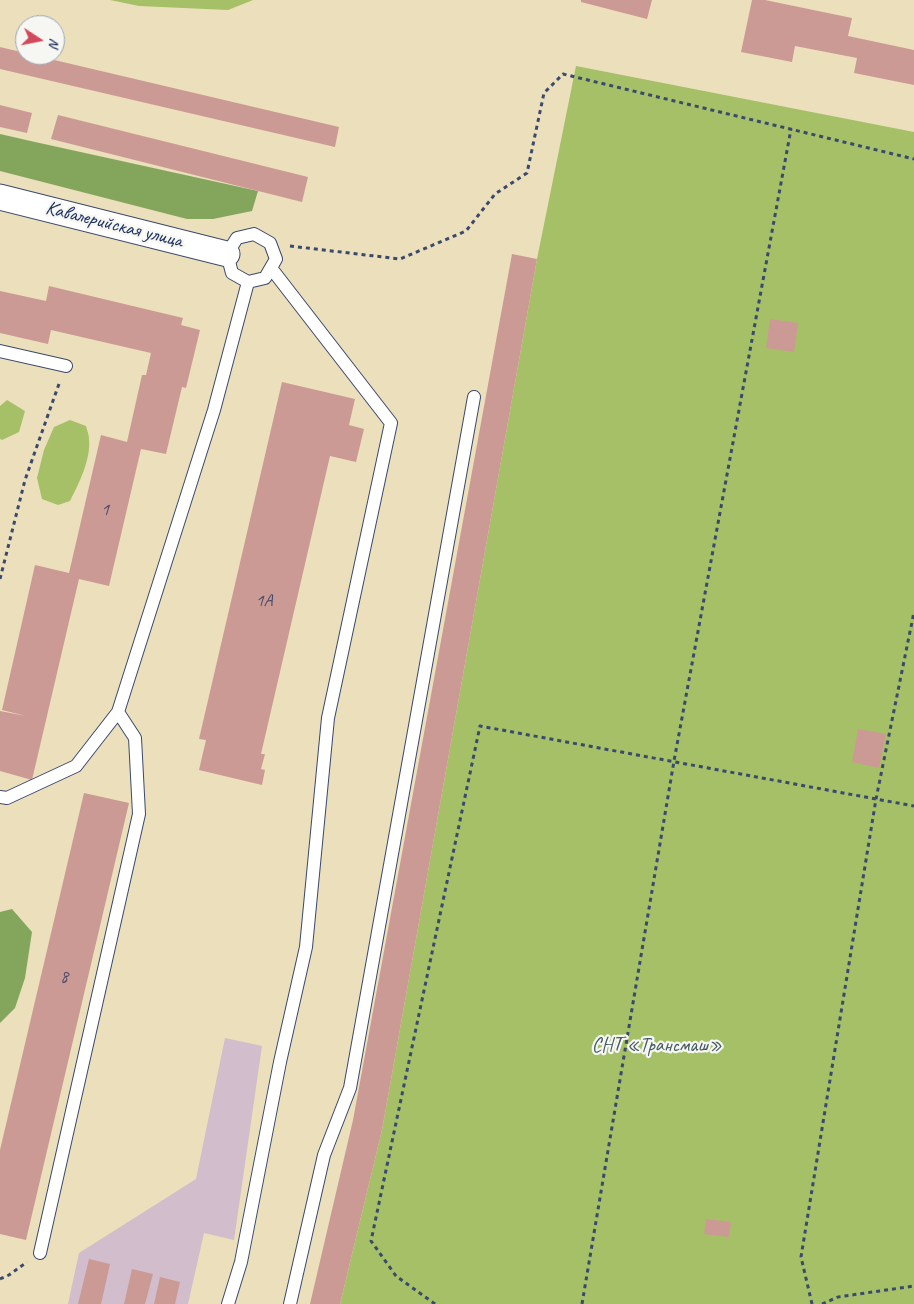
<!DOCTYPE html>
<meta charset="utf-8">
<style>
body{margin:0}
#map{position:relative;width:914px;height:1304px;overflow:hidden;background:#ebdfbc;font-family:Caveat,sans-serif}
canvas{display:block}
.north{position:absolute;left:15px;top:15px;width:50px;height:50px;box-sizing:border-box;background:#f6f6f2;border:1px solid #9ea6b7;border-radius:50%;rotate:101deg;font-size:14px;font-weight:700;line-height:20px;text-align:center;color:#1b2f5e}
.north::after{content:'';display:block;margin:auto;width:18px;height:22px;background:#d1495b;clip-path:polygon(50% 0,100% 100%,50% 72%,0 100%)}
</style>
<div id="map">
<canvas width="914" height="1304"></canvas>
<div class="north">N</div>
</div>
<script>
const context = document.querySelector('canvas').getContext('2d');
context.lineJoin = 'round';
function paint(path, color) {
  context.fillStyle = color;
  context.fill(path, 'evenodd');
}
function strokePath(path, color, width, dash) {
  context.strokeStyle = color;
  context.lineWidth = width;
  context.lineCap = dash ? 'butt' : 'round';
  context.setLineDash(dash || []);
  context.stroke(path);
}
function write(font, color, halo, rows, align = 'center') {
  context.font = font + ' Caveat,sans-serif';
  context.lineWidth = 4.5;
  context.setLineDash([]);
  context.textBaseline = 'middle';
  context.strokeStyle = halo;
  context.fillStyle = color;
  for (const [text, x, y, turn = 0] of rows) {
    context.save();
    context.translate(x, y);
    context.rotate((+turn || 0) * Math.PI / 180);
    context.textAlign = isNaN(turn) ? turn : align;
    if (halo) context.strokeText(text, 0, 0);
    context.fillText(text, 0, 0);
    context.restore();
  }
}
const industrial = new Path2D(`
 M225,1038L262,1046L234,1240L204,1233L188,1304H68L79,1253L196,1179Z`);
const green = new Path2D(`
 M110,0H253L228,10L139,6Z
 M576,66L914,132V1304H340L382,1130L537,259Z
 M7,400L25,411L19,432L2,440L0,439V406Z
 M70,420L86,426C87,430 89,435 89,439C91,460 79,483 70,501L58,505L42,499L37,478L44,450L54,427Z`);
const forest = new Path2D(`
 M0,134L35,142L258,191L252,211L213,219H187L0,171Z
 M12,909L32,932L25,978L15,1008L0,1023V912Z`);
const building = new Path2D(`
 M581,0H652L647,19L581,2Z
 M752,0H765L852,18L848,36L914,50V85L854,73L857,58L795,46L792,62L741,52Z
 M0,47L25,53V55H33L339,127L335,147L0,69Z
 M0,105L32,113L27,133L0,127Z
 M58,115L308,177L302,202L51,139Z
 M512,254L537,259L382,1130L340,1304H310L353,1120Z
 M49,286L183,318L181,325L200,330L186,388L182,387L166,454L141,449L109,586L79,579L32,780L0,771V711L26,716L2,710L35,565L69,573L101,435L127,442L142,375H146L151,353L51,330L48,344L0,333V291L46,301Z
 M770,319L798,323L794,352L766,348Z
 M282,382L355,399L349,425L364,429L356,462L330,456L261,754H265L261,769L265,770L262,785L199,770L206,740L199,739Z
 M858,729L886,734L879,768L852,762Z
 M84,793L129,803L26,1240L0,1234V1150Z
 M706,1219L731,1222L729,1237L704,1234Z
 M89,1259L110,1264L101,1304H78Z
 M132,1269L153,1274L145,1304H124Z
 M160,1277L180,1282L175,1304H154Z`);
const path = new Path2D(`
 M290,246L400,259L466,231L495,194L527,173L544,93L563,74L914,159
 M0,579L25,480L60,381
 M0,1279L9,1275L27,1262
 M435,1304L396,1276L371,1241L480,726L914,806
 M582,1304L674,761L791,129
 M812,1304L801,1257L876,799L914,612
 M822,1304L838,1297L914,1286`);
const lane = new Path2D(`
 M254,234L270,243L276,259L265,278L248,282L232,273L227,254L237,238Z
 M0,351L66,366
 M0,797L7,798L76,766L118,712L214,410L248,282
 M40,1253L139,814L135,738L118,712
 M228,1304L241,1262L280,1062L306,947L328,718L391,423L271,268
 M290,1304L324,1155L350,1088L474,397`);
const street = new Path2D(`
 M0,197L227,254`);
const numberNames = [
 ["1",105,510],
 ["1А",264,601],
 ["8",64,977]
];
const streetNames = [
 ["Кавалерийская улица",114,225,14]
];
const parkNames = [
 ["СНТ «Трансмаш»",657,1046]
];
paint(industrial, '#d1bdcb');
paint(green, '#a5c067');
paint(forest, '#84a65c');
paint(building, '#cc9a94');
strokePath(lane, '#3a496c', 14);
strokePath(street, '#3a496c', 27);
strokePath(path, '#3a496c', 3, [4, 4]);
strokePath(lane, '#fff', 12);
strokePath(street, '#fff', 25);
write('18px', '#474a6c', null, numberNames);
write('20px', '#1b2f5e', '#f6f6f2', streetNames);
write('20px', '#445a61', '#f6f6f2', parkNames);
</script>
